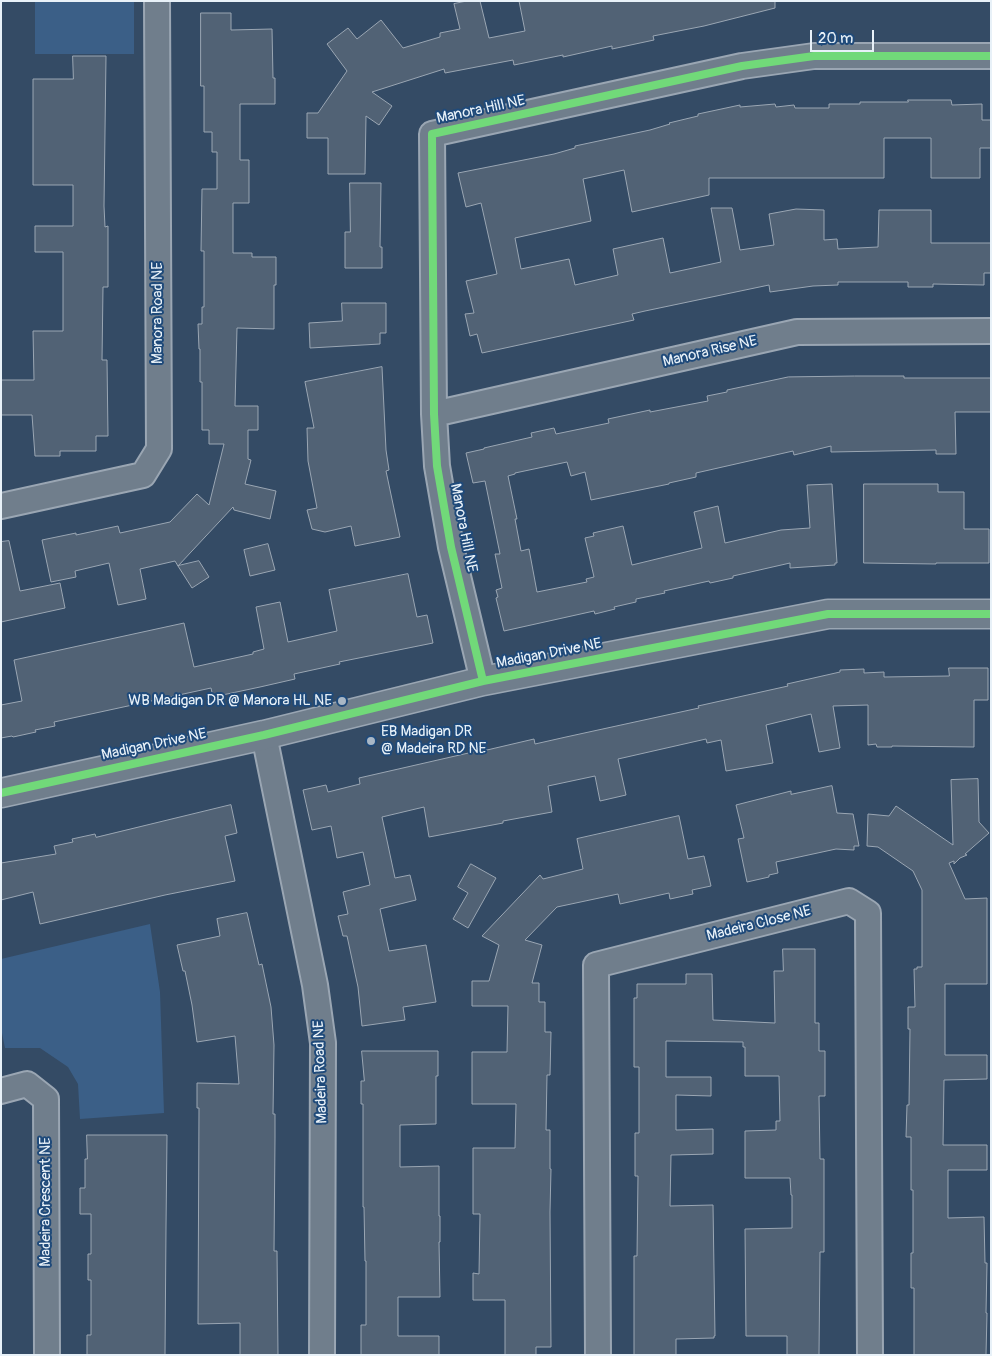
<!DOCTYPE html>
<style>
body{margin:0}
#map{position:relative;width:992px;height:1356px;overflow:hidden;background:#344b65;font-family:Pangolin,sans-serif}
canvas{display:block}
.frame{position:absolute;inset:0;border:2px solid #e8f1f8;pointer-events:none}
.scale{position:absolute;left:810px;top:30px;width:64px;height:22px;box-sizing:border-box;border:2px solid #e8f1f8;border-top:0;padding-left:6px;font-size:15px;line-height:18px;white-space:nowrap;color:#e8f1f8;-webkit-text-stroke:4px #1f4a7a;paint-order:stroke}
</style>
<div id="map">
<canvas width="992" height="1356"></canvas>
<div class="frame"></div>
<div class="scale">20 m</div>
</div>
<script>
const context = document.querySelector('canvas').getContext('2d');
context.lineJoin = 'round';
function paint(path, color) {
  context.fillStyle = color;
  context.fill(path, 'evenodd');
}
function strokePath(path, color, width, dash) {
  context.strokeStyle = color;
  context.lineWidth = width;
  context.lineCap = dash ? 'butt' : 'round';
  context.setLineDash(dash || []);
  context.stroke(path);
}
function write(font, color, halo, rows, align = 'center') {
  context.font = font + ' Pangolin,sans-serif';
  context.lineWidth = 4;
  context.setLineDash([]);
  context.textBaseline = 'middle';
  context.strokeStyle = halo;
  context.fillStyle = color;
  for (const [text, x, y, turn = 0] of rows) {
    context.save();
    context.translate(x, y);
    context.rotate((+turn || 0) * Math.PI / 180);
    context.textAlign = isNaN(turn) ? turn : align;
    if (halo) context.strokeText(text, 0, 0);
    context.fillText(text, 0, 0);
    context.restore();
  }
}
const green = new Path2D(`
 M35,1H134V54H35Z
 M150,924L160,992L164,1113L80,1119L78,1084L68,1067L40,1048H5L1,1028V959Z`);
const building = new Path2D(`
 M467,1H480L489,38L525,31L519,1H775V8L704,26L653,36L654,40L612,49V46L563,57V55L514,65L513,60L445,73L444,69L372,92L392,106L379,125L366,116L365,174H328V138H307V113H318L347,71L327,44L348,28L357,39L381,20L403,48L440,37V33L460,29L454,4Z
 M201,13H231V30L272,29L273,78H275V104H240V160H249V203H233V253H252V257H276V285H274V329L237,328L235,406H258V430H248V459L251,460L245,484L276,491L270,519L234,510L233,507L178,566L175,561L140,569L146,599L118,605L109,563L75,571L76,577L51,582L42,540L76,533V535L118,526L120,533L170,522L197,494L209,505L224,444H209V430H202V382H200V349H199L198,324H202V307H204V251H201L202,189H217V152H212V132H204V86H201Z
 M73,56H106L104,206L105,227L108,226V287H103L102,360H107L108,436H96V451H60V456H35L32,415H1V380H34L33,331H63V252H35V226H73V185H33V79H73Z
 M908,100H951L952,105L982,104V120H991V148H980V178H931V138H884V178H709V195L632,212L624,170L583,179L591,221L515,238L521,269L569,259L575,285L618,275L613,249L663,238L670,273L721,262L711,208H732L740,250L774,245L769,214L796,209L824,210V240L837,239L838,249L878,247L879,210H931V243H991V273H984V285L933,284V287H908V282H838V285L813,286L770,292L769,285L645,311L632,314L634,320L482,353L477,334L470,336L465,314L474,313L466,281L497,274L481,203L466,207L458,173L554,154L575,148V146L650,130L670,124L669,123L698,116V114L740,105V107L775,104L776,107L794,105L795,108H829V104H860V102H908Z
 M350,183H381L380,247H382V268H345V232H350Z
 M342,303H386V333H380V344L310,348L309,323L342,321Z
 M382,367L386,450L389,470L386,471L400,537L355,546L351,526L325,532L312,529L307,510L317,508L308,461L307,428H314L305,382Z
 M855,376H904V378H991V412H955L956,454H936V450L831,452V446L794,455L793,451L696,473V477L669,483V484L591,500L585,472L571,476L567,462L515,473V474L508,476L517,519H515L521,551L529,549L537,592L587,582L586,579L594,577L585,538L594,536L593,533L623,526L632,565L702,548L694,512L718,506L725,543L781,530L810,528L807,485L832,484L837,563H835V565L790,568V563L733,576V578L710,583L709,581L664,591L665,593L636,599V602L614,607L615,609L595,614L594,611L504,631L496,598L498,597L496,590L502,588L495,554H500L485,481L473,483L466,453L484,449V448L532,437L531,433L554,428L556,434L609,423L608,419L650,410V412L708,401L707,396L727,392V390L788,377Z
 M864,484H938V492H964V529H989V563H936V564L864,563Z
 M9,541L20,591L60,583L65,608L1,622V542Z
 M268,544L275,570L250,576L244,550Z
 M199,561L209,577L192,588L178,566Z
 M408,574L417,617L427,615L433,643L339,662L340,664L294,674L295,679L260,687L213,697L211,688L54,722L55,726L35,730L36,732L13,737L12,736L1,738V705L22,701L14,660L184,623L194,667L253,654V652L264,649L256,607L280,602L288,642L337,631L329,590Z
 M949,668H988V700H974V747L892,746V747H877L876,744L868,745V705L833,706L840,748L819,752L811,714L766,725L773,763L726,771L721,740L707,743L706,739L618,759L626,795L600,801L595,776L548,786L552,812L503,821V823L429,837L424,807L382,817L395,878L410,875L416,900L380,909L389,951L426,945L436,1002L403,1007L405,1020L362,1026L358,987L347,936H343L338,916L348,914L343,892L370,885L363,852L337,858L331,826L312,830L303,790L326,785L328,792L360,784L359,778L486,749L487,750L534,739L535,744L566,737L699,708L698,706L788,686L787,684L840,672V670L864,669V673L884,672V677L949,676Z
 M978,779L979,822L989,833L965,854L967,855L960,858L954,864V861L949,863L965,899L987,898V984H945V1055H987V1079L944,1080L943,1145H987V1170H948V1218L984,1217L985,1263H987L986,1313H987L986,1355H914V1288H911V1253H913V1190H911V1137H906L907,1105H909L910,1029H908V1007H915L914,969H917V967H922V890L913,871L878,847L867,846L868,814L889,816L896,806L953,845L951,780Z
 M832,786L837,813L853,814L859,846H854V850L836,849L776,862L778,873L769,875V877L747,882L738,839L744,838L736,805L791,791V794Z
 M231,805L237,833L225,836L235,881L165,895L40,924L33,892L1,900V863L56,854L54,846L73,842L72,839L95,834L96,837Z
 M679,816L688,859L704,856L711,886L692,890L693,894L670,899L669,893L620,904L618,894L557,907L525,940L542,945L532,983H539V1002H545V1032H551L550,1075H547L546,1130H550V1169H551L550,1212L551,1347H536V1355H505V1300H473V1273L479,1274L480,1214H473V1148H515L516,1104H472V1052H507L508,1006H472V981H489L499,945L482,936L540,875L543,879L583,869L577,839Z
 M471,864L496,878L468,928L453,919L468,893L458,887Z
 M247,913L259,965L262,964L271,1007L274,1045L273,1114H275V1138L274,1251H277L278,1355H240V1323L198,1324L199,1108H197V1083L239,1084L235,1036L197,1042L192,1005L185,971H183L177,945L220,936L217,919Z
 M783,949H815V1023H819V1051H825V1096H819L820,1159H824V1252H820L819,1355H787V1336H746L745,1229L792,1228V1195H791L790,1178H745V1131L776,1130V1121H780L779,1076H745V1047H743V1042L666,1041V1077H711V1096L676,1095V1130L713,1129V1154L671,1155L670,1206L713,1205L715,1336H714V1338L676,1339V1355H634V1256H637L638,1176H635V1133H639V1067H634V998H637V984H686V974H712L713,1020L775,1023L774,971H783Z
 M362,1051H438V1076H436V1124L400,1125V1167L439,1166V1216H440V1242H439L440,1297H398V1336H439V1355H361V1325H366V1261H365L364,1207H363V1104H361V1081H364Z
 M87,1135H167L166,1227L165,1355H87V1335H91V1280H88V1254H91V1214H80V1188H85V1159H87Z`);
const street = new Path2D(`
 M434,414L797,332L991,331
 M1,506L143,475L159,449L157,1
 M483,681L451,547L437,466L434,414L432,134L742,66L814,56H991
 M264,735L315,985L323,1043L322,1355
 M1,1091L27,1084L46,1099L47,1355
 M598,1355L596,965L849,901L868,913L870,1355`);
const secondary = new Path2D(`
 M1,793L264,735L483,681L828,614H991`);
const cycleway = new Path2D(`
 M483,681L451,547L437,466L434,414L432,134L742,66L814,56H991
 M1,793L264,735L483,681L828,614H991`);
const markers = [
 [342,701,5,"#a9b7c5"],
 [371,741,5,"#a9b7c5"]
];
const streetNames = [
 ["Manora Hill NE",481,110,-12],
 ["Manora Road NE",158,313,-90],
 ["Manora Rise NE",710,352,-13],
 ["Manora Hill NE",463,528,79],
 ["Madigan Drive NE",549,654,-11],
 ["Madigan Drive NE",154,745,-12],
 ["Madeira Close NE",759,924,-14],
 ["Madeira Road NE",321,1072,-92],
 ["Madeira Crescent NE",46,1202,-90]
];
const poiNames = [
 ["WB Madigan DR @ Manora HL NE",332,701],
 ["EB Madigan DR",381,732,"left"],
 ["@ Madeira RD NE",381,749,"left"]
];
paint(green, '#3b5f87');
paint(building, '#516275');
strokePath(building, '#9aa6b3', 1);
strokePath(street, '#9aa6b3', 28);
strokePath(secondary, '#9aa6b3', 31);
strokePath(street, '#707e8c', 24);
strokePath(secondary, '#707e8c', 28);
strokePath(cycleway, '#71d979', 8);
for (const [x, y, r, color] of markers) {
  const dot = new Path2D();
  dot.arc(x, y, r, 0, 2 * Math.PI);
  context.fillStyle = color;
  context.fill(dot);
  strokePath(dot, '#1f4a7a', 2);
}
write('15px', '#e8f1f8', '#1f4a7a', streetNames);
write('15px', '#e8f1f8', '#1f4a7a', poiNames, 'right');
</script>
